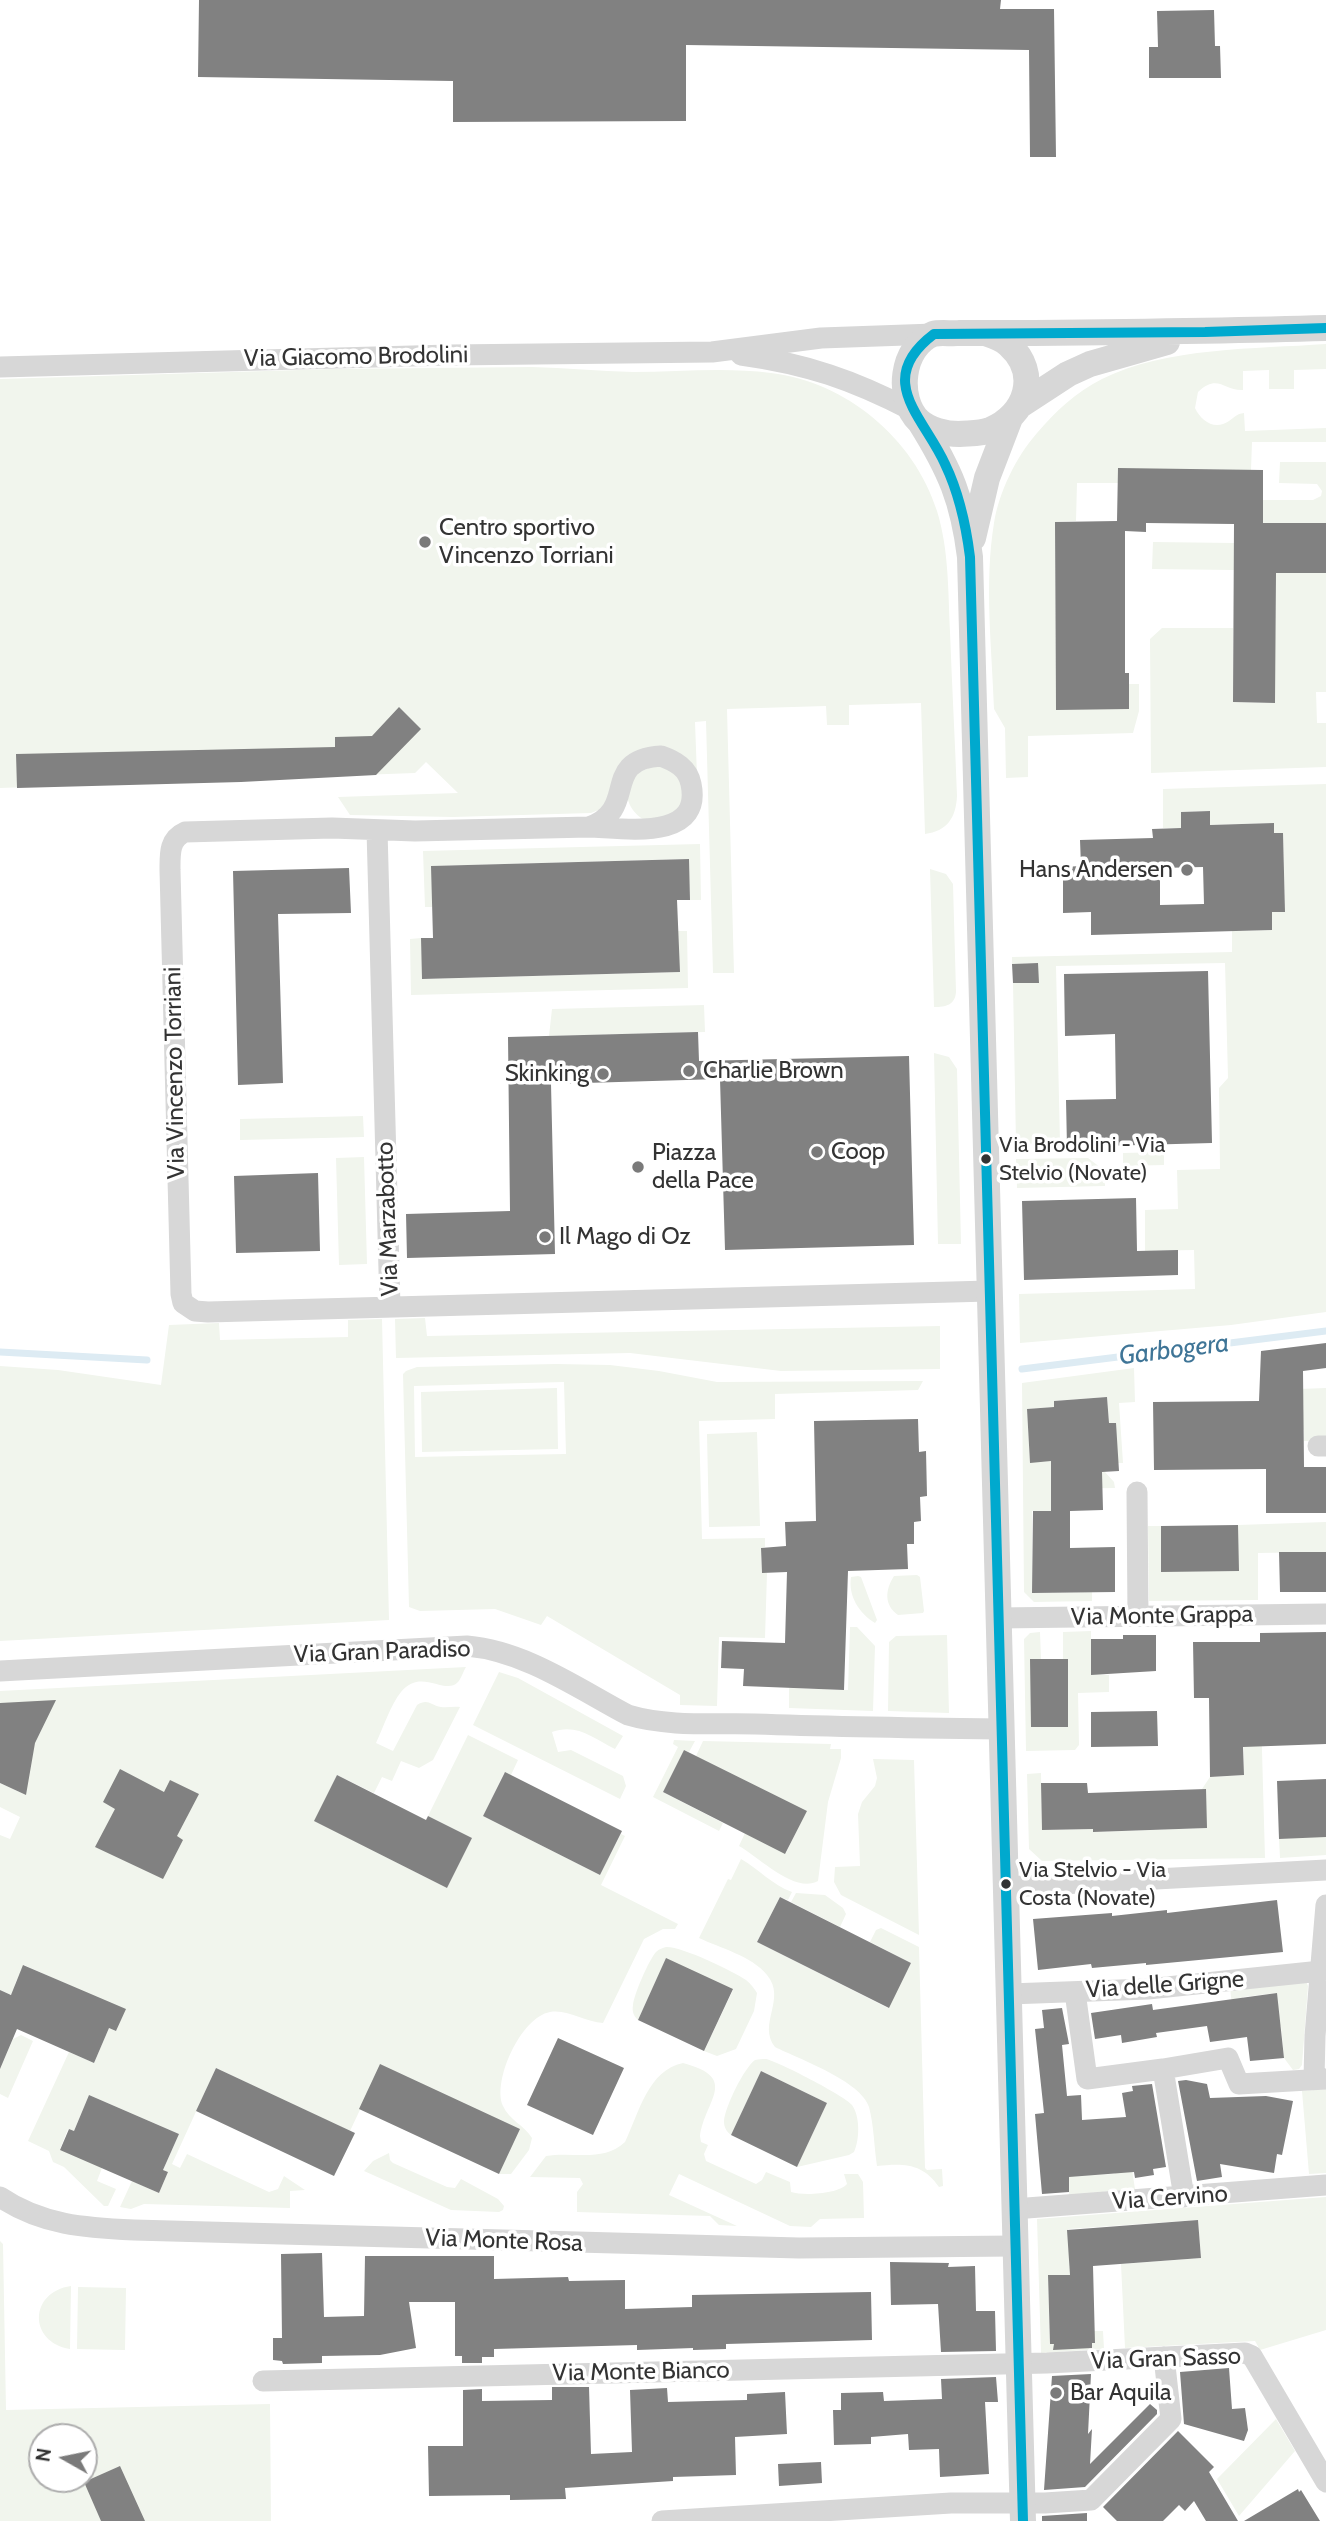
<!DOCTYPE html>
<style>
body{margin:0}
#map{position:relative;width:1326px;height:2521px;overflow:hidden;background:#fff;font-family:Cabin,sans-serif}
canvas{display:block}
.north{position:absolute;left:28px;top:2423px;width:70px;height:70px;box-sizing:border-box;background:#fff;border:2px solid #adadad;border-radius:50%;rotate:279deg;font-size:19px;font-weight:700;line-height:28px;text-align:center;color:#333}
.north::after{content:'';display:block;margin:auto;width:24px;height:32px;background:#7a7a7a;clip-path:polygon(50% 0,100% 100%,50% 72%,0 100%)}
</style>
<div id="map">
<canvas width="1326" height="2521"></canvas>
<div class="north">N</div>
</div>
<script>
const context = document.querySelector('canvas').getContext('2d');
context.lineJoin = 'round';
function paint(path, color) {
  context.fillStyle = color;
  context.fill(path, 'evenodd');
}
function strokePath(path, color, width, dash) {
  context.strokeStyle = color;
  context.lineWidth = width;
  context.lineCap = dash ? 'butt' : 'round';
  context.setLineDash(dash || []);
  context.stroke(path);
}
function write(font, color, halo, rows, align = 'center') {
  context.font = font + ' Cabin,sans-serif';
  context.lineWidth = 7;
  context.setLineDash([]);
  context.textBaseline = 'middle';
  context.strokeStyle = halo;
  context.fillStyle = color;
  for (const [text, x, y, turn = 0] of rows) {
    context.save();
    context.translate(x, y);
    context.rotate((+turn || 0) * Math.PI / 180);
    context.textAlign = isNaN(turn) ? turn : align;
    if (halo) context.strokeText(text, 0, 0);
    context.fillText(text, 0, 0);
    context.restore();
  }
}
const green = new Path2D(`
 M1326,344V369L1294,370V389H1269V370L1243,371V390C1224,391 1218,373 1198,392L1195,408C1201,421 1215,431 1229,421C1235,417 1236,414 1244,413L1245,431L1326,428V442H1252L1251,470L1118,469V483H1077L1076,521L1055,522L1056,709H1129V684H1139V711L1133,733L1028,736V777L1006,778L1005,728L994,709C992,648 984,584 994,523C999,492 1016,457 1037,433C1055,412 1076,392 1102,379C1166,347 1256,349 1326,344Z
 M532,367C565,368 599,371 633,372C678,372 725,367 771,373C846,382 914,438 937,511C949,550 948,591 950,632C952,686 955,741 957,796C956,818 947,831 925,834L921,703L849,705V725H827L826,706L727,709L734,973H713L706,721L695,722L697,776L662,749L612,793L601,809L591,813L453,817L350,815L338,797L458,793L426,762L415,773L0,788V379L333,369Z
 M1280,462H1326V523H1263V500H1313L1321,496L1322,491L1317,484L1279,483Z
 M1153,542L1234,543V570L1152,569Z
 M1276,573H1326V692H1316L1317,723H1326V767L1151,773L1150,639L1162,628H1233V702L1274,703Z
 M660,763L678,773L685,792L679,811C671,814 659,821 651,821C638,821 626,804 627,792C628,787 631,780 633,775Z
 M1326,784V1312L1231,1325L1020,1343L1019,1294L1195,1289L1194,1250L1145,1251V1210L1178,1209L1177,1170L1220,1169L1219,1088L1228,1078L1225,963L1056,966L1060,1143L1016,1144L1013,983H1038V963L1012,964V957L1232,952V931L1272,930V912H1285L1283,833H1274V823L1210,825L1209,811L1181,812V828H1163V789Z
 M700,844L701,900H690L688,859L432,866V907H425L423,851Z
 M930,869L946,874L953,884L956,992C955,1005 946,1007 934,1007Z
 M678,931H687L688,988L411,995L410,939L421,938L423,979L679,972Z
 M704,1005L705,1032L549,1036L552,1009Z
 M934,1053L949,1057L957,1069L961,1244H938Z
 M363,1116L364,1137L240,1140V1119Z
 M1164,1152V1165L1123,1166V1153Z
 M364,1157L367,1264L339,1265L336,1158Z
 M1088,1158L1105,1171V1186L1017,1188L1016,1159Z
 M425,1318L427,1336L940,1326V1369L781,1371L630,1353L396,1358L395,1319Z
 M382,1319L389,1620L0,1641V1366L58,1370L161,1385L169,1325L219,1323L220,1340L348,1337V1320Z
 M556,1364L610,1365L659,1371L717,1382L923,1381L918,1390L775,1394V1419L699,1421L702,1539L765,1538V1547L761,1548L762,1572L767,1573L765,1638L719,1637L717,1706L680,1705V1695L547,1616L541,1625L495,1609L420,1611L409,1607L403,1374L406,1371L417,1367ZM564,1382L566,1454L415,1457L414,1386Z
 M1134,1368L1135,1402L1119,1403L1123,1463H1118L1109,1423L1107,1397L1054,1401V1407L1027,1409L1030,1462L1067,1460L1068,1474L1105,1472L1114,1482L1115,1488L1051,1489V1511H1032V1593L1092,1592V1601L1034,1602L1024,1592L1022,1383Z
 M557,1388L558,1449L422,1452L421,1392Z
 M1326,1388V1441H1304V1430L1300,1429C1303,1415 1306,1402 1299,1389Z
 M757,1432L760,1526L709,1527L707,1434Z
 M1326,1522V1552L1258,1553V1600L1149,1601L1148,1526H1161V1571H1238V1525Z
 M917,1575L920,1577L924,1611L923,1613L898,1615C884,1605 885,1590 894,1576Z
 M858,1576L861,1577L877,1620L875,1623C859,1613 848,1596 851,1577Z
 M850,1627H857L875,1646L873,1711L789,1708V1688L848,1690Z
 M1091,1631V1674L1109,1675V1692L1078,1693L1079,1745L1075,1750L1026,1751L1024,1639L1030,1633L1040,1632L1041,1659H1030L1068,1727V1659H1063V1632Z
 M947,1635L949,1713L888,1711L889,1642L896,1636Z
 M466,1667C463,1672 461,1679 458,1682C445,1696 421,1667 401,1692C391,1704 383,1728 376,1743L393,1751L417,1705C428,1698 430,1705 441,1707C447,1708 454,1706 460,1707L433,1760L419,1768L401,1761L392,1781L382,1777L374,1793L337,1775L315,1821L447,1888L472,1838L428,1816L468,1735L518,1760L511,1775L504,1773L483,1816L600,1875L621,1834L625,1836L601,1885L678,1924L675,1929H663L644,1939L603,2023C585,2022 568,2009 550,2012C521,2017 492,2081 503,2106C509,2120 524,2125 532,2138L529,2150L511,2174H499L519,2129L381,2065L350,2131L216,2068L172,2164L180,2168L187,2154L269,2192L278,2189L284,2176L305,2190L290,2191V2208L144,2204L131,2209L120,2207L132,2181L159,2193L168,2172L163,2170L179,2134L89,2095L74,2131L68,2129L60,2149L102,2168L97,2181L116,2189L108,2206H104L64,2167L53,2162L49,2151L28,2141L69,2052L94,2063L109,2028L116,2031L125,2010L24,1965L15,1984L19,1994H9L0,1990V1835L10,1839L20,1817L0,1807V1783L26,1795L0,1703V1691Z
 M499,1672L518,1678L623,1736L615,1749C593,1738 577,1723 552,1732L558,1752L571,1750L623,1776L626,1786L620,1799L473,1725Z
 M1261,1715L1265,1858L1042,1861L1029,1849L1027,1774L1041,1773L1042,1830L1093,1829L1094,1832L1206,1828V1790L1202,1789L1210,1777L1244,1775L1243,1716Z
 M674,1740L695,1741L689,1752L684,1750L663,1792L723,1823L719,1831L653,1797L678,1747L673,1744Z
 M703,1741L831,1744L830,1749H841V1758L828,1802L818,1881C795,1894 760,1858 739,1846L745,1833L786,1853L806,1811L696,1756Z
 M873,1759L914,1760L919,1935L841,1895L834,1882L835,1867L860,1866L858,1814L862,1802L875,1786L877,1778Z
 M1326,1836V1855L1280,1858L1279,1839Z
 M741,1859C759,1869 772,1885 792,1892L788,1900L780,1897L757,1942L888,2008L911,1963L870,1942L876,1930L881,1928L919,1947L925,2168L927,2170L942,2169L943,2186L939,2187C923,2163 903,2163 877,2166C874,2147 874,2126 869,2107C861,2081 799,2059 775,2047C757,2024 787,1999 767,1975C752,1956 720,1948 699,1938L728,1879L731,1880Z
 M796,1893L825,1895L843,1908L846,1914L840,1927L791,1902Z
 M666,1947C681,1946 733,1971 746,1980C751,1984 754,1988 757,1993L754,2011L736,2049L717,2056L704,2051L733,1990L666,1959L638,2020C633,2015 632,2011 633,2005C634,1994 649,1960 656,1952C659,1949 663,1948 666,1947Z
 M1306,1981L1308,1986L1302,2065L1299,2069L1293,2070L1284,2058L1281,2026L1271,2027L1277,1993L1243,1997L1244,2005L1232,2006L1230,1987Z
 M21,2035L33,2041L8,2098L0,2094V2059L4,2060L13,2039Z
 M755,2060C759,2059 762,2059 766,2059C777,2061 845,2096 852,2105C860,2116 860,2139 854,2152L849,2155L797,2167L827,2103L761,2071L731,2135C726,2131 724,2127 724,2121C725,2107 744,2068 755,2060Z
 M683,2063C740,2078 705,2100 700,2136L701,2142L708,2145L704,2154L706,2161L756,2184L762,2180L766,2172L790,2182L791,2192C804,2196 838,2194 847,2184L844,2174H858L863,2182L864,2218L820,2219L811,2227L790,2226L679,2174L669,2195L737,2226L719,2225L710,2216L577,2212V2192L583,2184L580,2178L530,2177L546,2156C573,2151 603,2163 625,2142C639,2113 648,2070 683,2063Z
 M1326,2089V2173L1309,2174L1302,2091Z
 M1081,2105L1086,2175L1114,2174L1130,2157L1135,2189L1069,2195V2175Z
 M389,2153L390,2160L393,2163L447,2187L455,2188L461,2179L498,2199L504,2206L503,2210L499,2212L451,2210L364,2171L373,2161Z
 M1326,2197V2330L1260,2350L1255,2341L1125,2348L1121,2264L1201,2258L1198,2220L1068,2229L1070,2275L1048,2276L1050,2344L1094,2343V2331H1103L1104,2349L1041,2353L1037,2219Z
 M0,2241L3,2244L6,2410L270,2404L271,2521H0ZM42,2437H84V2479H42Z
 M71,2286L70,2349C28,2342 29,2292 71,2286Z
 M78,2287L126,2288L125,2350L77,2349Z
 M1276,2419L1295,2451L1239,2516L1217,2479Z`);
const stream = new Path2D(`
 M0,1352L147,1360
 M1022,1369L1326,1331`);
const building = new Path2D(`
 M199,0H1001L1000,9H1054L1056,157H1030L1029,50L686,45V121L453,122V81L198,77Z
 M1214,10L1215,46H1220L1221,78H1149V47H1158L1157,11Z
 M1118,468L1263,470V523H1326V573H1276L1275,703L1233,702L1234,524L1146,523V532L1125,531V673H1129V709L1056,710L1055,522L1117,521Z
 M399,707L421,729L376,775L241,782L17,788L16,754L335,747V737L372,736Z
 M1210,811V825L1274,823V833H1283L1285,912H1272V930L1091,935V912L1063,913V867L1081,866L1080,840L1153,838L1152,829L1181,828V812ZM1203,867L1204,904L1160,905V868Z
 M689,859L690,900H677L680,972L422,979L421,938H433L431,866Z
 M349,868L351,913L278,914L283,1083L238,1085L233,871Z
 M1038,963L1039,983H1013L1012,964Z
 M1208,971L1212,1143L1067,1147L1066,1100L1116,1099L1115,1034L1065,1036L1064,974Z
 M698,1032L699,1061L909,1056L914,1245L725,1250L720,1079L551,1084L555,1254L407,1258L406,1214L510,1211L508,1037Z
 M318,1173L320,1251L236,1253L234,1176Z
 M1136,1198L1137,1251L1178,1250V1275L1024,1280L1022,1201Z
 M1326,1343V1368L1303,1371L1304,1467H1326V1513H1266V1469L1154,1470L1153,1402L1259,1401L1261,1351Z
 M1107,1397L1109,1423H1116L1119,1471L1102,1472L1103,1510L1070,1511V1548L1115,1547V1592L1032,1593L1033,1511H1051V1461L1030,1463L1027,1409L1054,1407V1401Z
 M918,1419L919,1452L926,1451L927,1496L920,1497L921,1521L914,1522V1544H907L908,1569L848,1571L844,1690L743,1686L744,1669L721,1668L722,1641L785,1643L787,1572L762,1573L761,1548L786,1546L785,1522L816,1521L814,1421Z
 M1238,1525L1239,1571L1161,1572V1526Z
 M1279,1552H1326V1592H1280Z
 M1326,1632V1744L1243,1747L1244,1775L1210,1777L1209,1698H1194L1193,1642H1260V1633Z
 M1123,1635H1156V1671L1091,1675V1639H1123Z
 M1030,1659H1068V1727H1031Z
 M56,1700L35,1743L26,1795L0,1783V1703Z
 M1157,1711L1158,1746L1091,1747V1712Z
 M684,1750L807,1811L785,1854L663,1792Z
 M120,1769L164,1792L170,1780L199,1794L177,1836L183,1840L163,1879L95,1847L115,1809L103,1802Z
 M505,1772L622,1831L600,1875L483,1816Z
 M337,1775L426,1820L428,1816L472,1838L447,1888L314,1821Z
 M1326,1779V1837L1279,1839L1277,1781Z
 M1041,1783H1087L1088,1793L1206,1789L1207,1828L1093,1832V1829L1042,1830Z
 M780,1897L911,1963L889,2008L757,1942Z
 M1277,1900L1283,1952L1146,1965V1963L1092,1968L1091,1964L1038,1970L1033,1919L1112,1913V1916L1167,1910V1913Z
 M666,1958L733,1989L704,2051L638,2020Z
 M23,1965L126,2009L116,2031L109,2028L94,2063L17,2029L0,2069V1990L11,1995Z
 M1277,1993L1284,2058L1250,2061L1247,2037L1210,2042L1207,2026L1156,2033L1157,2037L1122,2043L1121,2035L1095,2039L1091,2013L1152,2004L1153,2010Z
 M1062,2008L1069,2044L1062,2045L1067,2096L1081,2095L1082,2120L1126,2117L1122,2093L1133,2091L1132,2086L1152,2084L1166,2167L1153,2169L1154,2175L1135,2178L1134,2172L1069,2177V2192L1042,2194L1035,2114L1044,2113L1035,2029L1044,2028L1042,2010Z
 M558,2038L624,2068L593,2135L527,2105Z
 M380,2064L520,2129L499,2174L359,2109Z
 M216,2068L355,2133L334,2176L196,2111Z
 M761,2071L827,2103L797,2167L731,2135Z
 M1186,2080L1207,2084L1210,2098L1266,2096L1293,2101L1282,2155L1277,2154L1274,2173L1220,2164L1222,2177L1197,2181L1178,2081Z
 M89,2095L179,2134L163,2170L168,2172L159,2193L60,2150L69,2129L74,2131Z
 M1198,2220L1201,2258L1093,2266L1095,2343H1092V2348L1053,2350L1054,2344H1050L1048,2275H1070L1067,2230Z
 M322,2253L324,2317L364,2316L365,2256H494V2279L568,2277L569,2281L625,2280V2309L692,2307V2295L871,2292L872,2340L726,2344V2349L693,2350V2348L637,2350V2345L494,2349V2357H482V2363H462V2356H455V2302H409L416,2348L380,2355L322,2356V2363L283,2364L282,2361L273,2360V2338H282L281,2254Z
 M890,2262L949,2263L948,2267L975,2266L976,2311H995L996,2351L941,2352L938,2304L891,2305Z
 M1229,2368L1232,2409L1245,2408L1248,2430L1244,2441L1184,2424L1180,2372Z
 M1091,2374L1088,2434L1092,2429L1090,2464L1150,2404L1157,2410V2414L1085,2487L1044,2490L1052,2376Z
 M996,2377L998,2402H985L989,2474L940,2477L939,2449L909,2450L908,2434L871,2437V2444L834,2445L833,2410H841V2393L883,2392L884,2401L942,2399L941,2379Z
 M552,2387H589L591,2454L632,2452L630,2390L667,2388L668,2402L747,2400V2394L785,2392L787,2434L735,2437L736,2475L673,2477V2481L565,2488L566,2499L510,2500V2495L429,2496L428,2446H463V2390L482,2389V2401L552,2400Z
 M1178,2431L1214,2467L1209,2472L1238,2521H1206L1194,2501L1185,2511L1179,2505L1163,2521H1117L1103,2507Z
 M821,2462L822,2483L779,2486L778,2464Z
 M120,2466L145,2521H101L84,2482Z
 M1298,2489L1299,2492L1301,2490L1320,2521H1244Z
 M1087,2513V2521H1042V2516Z`);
const minor = new Path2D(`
 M741,355C807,364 853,380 911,410
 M0,367L450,355L712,352L821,338L934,334
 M661,756C675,761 688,768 691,784C703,842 623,828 589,827C640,809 599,760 661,756Z
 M589,827L415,831L332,828L185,832C169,839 170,854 170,870L181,1294L183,1303L195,1311L208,1312L989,1291
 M377,830L390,1307
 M1318,1446H1326
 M1137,1492L1138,1616
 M997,1618L1326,1614
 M0,1671L467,1646C525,1651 577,1688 628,1715C668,1727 714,1723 755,1724C837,1727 919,1728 1001,1729
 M1005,1887L1326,1870
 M1075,1992L1087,2079L1163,2069
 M1009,1994L1148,1989L1321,1971
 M1314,2079L1315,2036L1326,1905
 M0,2197C41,2225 86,2228 134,2230L799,2248L1015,2246
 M1184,2197L1163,2069L1228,2058L1239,2084L1326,2079
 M1014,2209L1326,2185
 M263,2381L1047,2363L1245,2353L1252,2356L1326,2482
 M662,2521L951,2503H1045L1091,2500L1171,2419L1164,2357`);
const tertiary = new Path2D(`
 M985,333C994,336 1003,339 1009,345C1040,373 1027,415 990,430C981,434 969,433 959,434C946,434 929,430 919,421C896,399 901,347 933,334C940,332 952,334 959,333C984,333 1009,333 1034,333C1131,332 1228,331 1326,328
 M1022,404L1068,374L1090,364L1167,342
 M920,422C950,470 963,500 970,557L1023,2521
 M973,538L987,478L1010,418`);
const bus1 = new Path2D(`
 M1023,2521L970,557C966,525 959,493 945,464C924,417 873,380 934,334L1205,332L1326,328`);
const markers = [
 [425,542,7,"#7a7a7a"],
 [1187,870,7,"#7a7a7a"],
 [689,1071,7,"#7a7a7a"],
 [603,1074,7,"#7a7a7a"],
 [817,1152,7,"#7a7a7a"],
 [986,1159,6,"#333"],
 [638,1167,7,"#7a7a7a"],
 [545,1237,7,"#7a7a7a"],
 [1006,1884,6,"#333"],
 [1056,2393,7,"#7a7a7a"]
];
const busNames = [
 ["Via Brodolini - Via",999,1146],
 ["Stelvio (Novate)",999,1174],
 ["Via Stelvio - Via",1019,1871],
 ["Costa (Novate)",1019,1899]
];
const streetNames = [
 ["Via Giacomo Brodolini",356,357,-1],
 ["Via Vincenzo Torriani",175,1073,-91],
 ["Via Marzabotto",388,1219,-92],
 ["Via Monte Grappa",1162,1616,-1],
 ["Via Gran Paradiso",382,1652,-2],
 ["Via delle Grigne",1165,1985,-4],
 ["Via Cervino",1170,2198,-4],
 ["Via Monte Rosa",504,2241,2],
 ["Via Gran Sasso",1166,2359,-2],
 ["Via Monte Bianco",641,2372,-1]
];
const poiNames = [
 ["Centro sportivo",439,528],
 ["Vincenzo Torriani",439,556],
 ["Hans Andersen",1173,870,"right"],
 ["Charlie Brown",703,1071],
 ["Skinking",589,1074,"right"],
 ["Coop",831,1152],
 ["Piazza",652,1153],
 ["della Pace",652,1181],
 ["Il Mago di Oz",559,1237],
 ["Bar Aquila",1070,2393]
];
const waterNames = [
 ["Garbogera",1174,1350,-7]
];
paint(green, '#f1f5ed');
strokePath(stream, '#ddebf3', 7);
paint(building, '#818181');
strokePath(minor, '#d7d7d7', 21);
strokePath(tertiary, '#d7d7d7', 26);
strokePath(bus1, '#00a9ce', 10);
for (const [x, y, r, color] of markers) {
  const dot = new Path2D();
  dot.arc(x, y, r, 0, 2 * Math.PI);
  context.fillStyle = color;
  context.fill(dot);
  strokePath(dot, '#fff', 2.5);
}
write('22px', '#333', '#fff', busNames, 'left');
write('24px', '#333', '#fff', streetNames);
write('24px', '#333', '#fff', poiNames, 'left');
write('italic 26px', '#3f7597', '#fff', waterNames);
</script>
